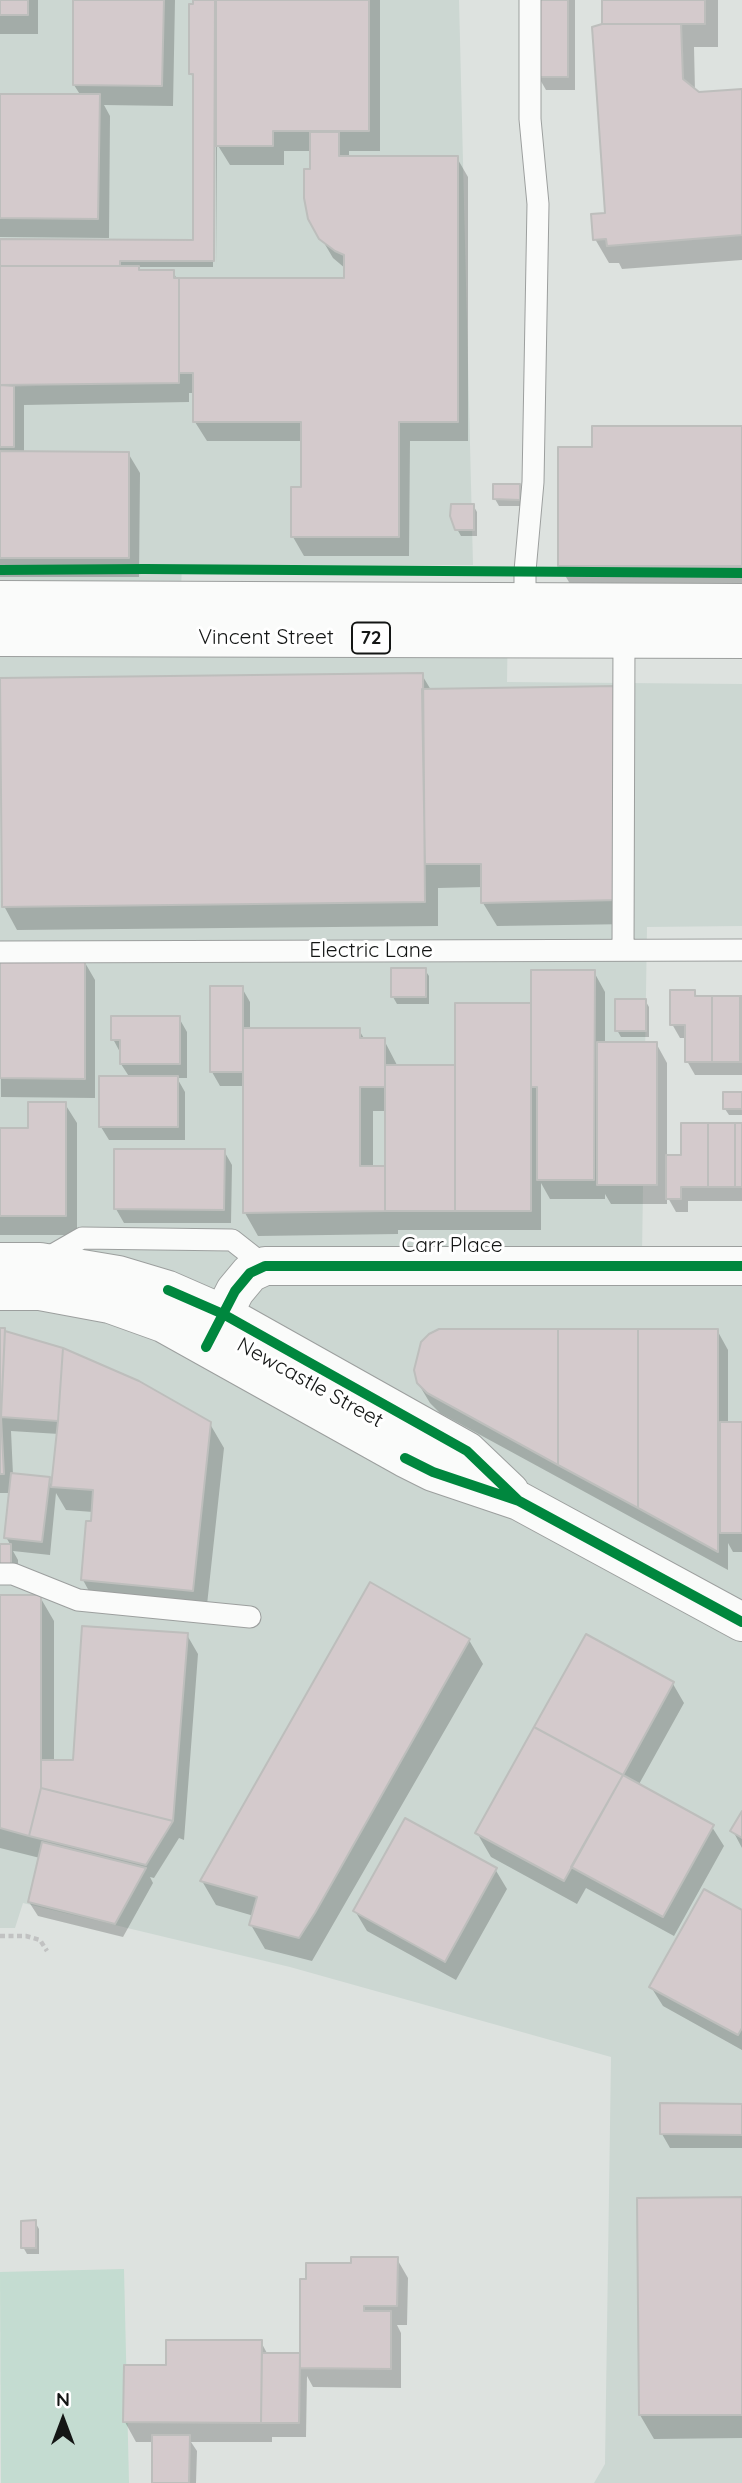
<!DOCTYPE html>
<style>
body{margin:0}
#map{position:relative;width:742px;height:2483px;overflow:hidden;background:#dde2df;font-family:Quicksand,sans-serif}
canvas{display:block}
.north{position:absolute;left:28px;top:2385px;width:70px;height:70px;-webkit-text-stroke:5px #fff;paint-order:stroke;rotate:0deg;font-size:19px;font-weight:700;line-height:28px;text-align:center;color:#141615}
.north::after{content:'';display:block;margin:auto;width:24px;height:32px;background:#141615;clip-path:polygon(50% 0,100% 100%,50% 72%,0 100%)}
</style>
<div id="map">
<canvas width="742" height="2483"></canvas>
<div class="north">N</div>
</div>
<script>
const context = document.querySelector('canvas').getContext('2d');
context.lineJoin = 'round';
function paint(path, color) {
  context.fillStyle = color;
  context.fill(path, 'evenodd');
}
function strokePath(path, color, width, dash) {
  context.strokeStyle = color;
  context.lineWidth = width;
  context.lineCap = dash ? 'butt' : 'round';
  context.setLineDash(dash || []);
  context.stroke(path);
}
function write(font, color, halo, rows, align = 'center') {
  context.font = font + ' Quicksand,sans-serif';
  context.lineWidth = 6;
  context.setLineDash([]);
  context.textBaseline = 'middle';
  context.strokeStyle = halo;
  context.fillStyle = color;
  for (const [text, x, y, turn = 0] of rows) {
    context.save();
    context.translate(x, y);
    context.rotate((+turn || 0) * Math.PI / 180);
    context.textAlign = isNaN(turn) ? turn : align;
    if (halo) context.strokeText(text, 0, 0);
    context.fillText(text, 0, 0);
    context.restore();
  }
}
const built = new Path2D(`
 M0,0H459L473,565H182L180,614L508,616L507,682L742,684V926L647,927L642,1254L742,1256V2483H594L605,2464L611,2057L290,1967L23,1903L15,1928H0V387L37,386H0Z`);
const green = new Path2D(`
 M124,2269L129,2483H1L0,2272Z`);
const shadow = new Path2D(`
 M0,0H38V34H0Z
 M75,0H175L173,106L104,105L110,116L109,238L0,237V96H81L74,85Z
 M195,0H213V267H138L141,272H173L177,279H346V269L333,258L310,219L311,151H284V165H230L217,144L216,267V0H380V151H349V158H457L468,177V441H410L409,556H304L293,537L303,489V441H207L195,422V393H189V402L24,405V453H128L140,473L139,577H0V241L195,242V81L191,74Z
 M538,0H575V90H546L538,76Z
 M604,0H718V47H694L695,91L699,93L742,91V260L622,269L619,263H609L595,239L606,214Z
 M742,428V589H573L559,565L594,448Z
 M519,486L523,493V506H499L495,499Z
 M473,505L477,512V536H461L457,529Z
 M422,675L431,690L615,688L632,924L497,926L483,903V887L438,888V926L17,930L4,906Z
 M0,960L84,961L95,980V1098L1,1097Z
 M425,970L429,976V1004H397L393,997Z
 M594,972L605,992V1043H656L667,1063V1157H682L742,1124V1201H688V1212H676L667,1196V1204H611L605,1194V1199H550L541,1183V1230H398V1234L258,1236L245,1213V1086H220L212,1072L242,988L250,1002V1030H359L365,1040H384L398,1067H457L532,1005ZM373,1111H387V1167H373Z
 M694,991L698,998H742V1075H695L687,1061V1038H680L672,1024Z
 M645,1000L649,1007V1037H621L617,1030Z
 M179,1018L187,1032V1078H177L185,1092V1140H109L101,1127L130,1078L121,1064V1054L113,1039Z
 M742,1094V1115H729L725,1109Z
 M65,1104L77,1123V1235H0V1130H30Z
 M224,1151L232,1165L231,1223H124L116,1209Z
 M0,1330L210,1424L224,1448L206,1614L96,1604L83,1580L93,1512L66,1510L56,1493L50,1555L13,1551L18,1560V1581L0,1546H11L6,1537L11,1493H0ZM11,1431L59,1434L52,1486L48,1479L13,1475Z
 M717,1330L728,1350V1423H742V1552H733L728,1543V1570L440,1413L430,1403L418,1383Z
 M0,1597H40L54,1621V1762H75L187,1635L198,1654L184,1840L179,1838L154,1878L150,1877L153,1883L123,1937L38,1916L29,1902L40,1858L0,1848Z
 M469,1640L483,1664L312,1961L265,1949L251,1925L254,1916L216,1905L202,1881Z
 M673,1684L684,1703L638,1786L712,1827L724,1846L674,1936L586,1888L577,1904L491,1857L477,1833Z
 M742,1814V1848L733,1831Z
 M495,1869L507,1889L456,1980L367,1931L355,1911Z
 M742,1912V2050L663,2006L651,1987Z
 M742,2105V2148H670L662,2134Z
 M742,2199V2438L654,2439L640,2415Z
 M35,2222L39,2229V2254H27L23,2247Z
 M397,2259L408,2278L407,2325H397L401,2333V2388L313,2387L307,2376L306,2437H272V2442H191L197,2451L196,2483H154V2442H136L125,2422L168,2367L261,2342L268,2355H301L352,2264Z`);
const building = new Path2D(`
 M0,0H28V15H0Z
 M73,0H164L162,86L73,85Z
 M193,0H215L214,261H120V266H0V239L193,240V74H189V4H193Z
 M216,0H369V131H273V146H216Z
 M536,0H568V77H536Z
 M602,0H705V24H602Z
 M602,24H681L683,79L699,92L742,89V235L607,246L606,239L593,240L591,214L605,213L592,27Z
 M0,94H100L98,219L0,218Z
 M310,132H339V156H458V422H399V537H291V487H301V422H193V373H179V278H344V255L335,251L319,239L308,219L304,198V169H310Z
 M0,266H139V270H174V278H179V383L0,385Z
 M0,385L14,386V447H0Z
 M592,426H742V566H558V447H592Z
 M0,451L129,452V558H0Z
 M493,484H520V500L493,499Z
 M451,504H474V530H455L450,516Z
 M423,673L425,902L2,907L0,678Z
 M616,686L619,900L481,903V864H425L422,689Z
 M0,958L85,959V1079L0,1078Z
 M391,968H426V997H391Z
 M531,970H595L594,1180H537V1087H531Z
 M210,986H243V1072H210Z
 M670,990H695V996H712V1062H685V1025H670Z
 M712,996H740V1062H712Z
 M740,996H742V1062H740Z
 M615,999H646V1031H615Z
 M455,1003H531V1211H455Z
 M111,1016H180V1064H120V1040H111Z
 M243,1028H360V1038H385V1087H360V1166H385V1211L243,1213Z
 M597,1042H657V1185H597Z
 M385,1065H455V1211H385Z
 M99,1076H178V1127H99Z
 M723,1092H742V1109H723Z
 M28,1102H66V1216H0V1128H28Z
 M681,1123H708V1187H681V1199H666V1155H681Z
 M708,1123H735V1187H708Z
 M735,1123H742V1187H735Z
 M114,1149H225L224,1210L114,1209Z
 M0,1328H5L1,1417L4,1474H0Z
 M439,1329H558V1465L427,1393L417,1383L414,1370L421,1342L429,1334Z
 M558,1329H638V1508L558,1465Z
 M638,1329H718V1552L638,1508Z
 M5,1331L63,1348L58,1421L1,1417Z
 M63,1348L139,1381L211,1422L193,1591L81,1580L86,1521H91L93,1490L51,1487L58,1421Z
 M720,1422H742V1533H720Z
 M11,1473L50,1477L42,1542L4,1538Z
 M0,1544H11V1567H0Z
 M370,1582L470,1639L315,1913L299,1938L249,1925L257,1897L200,1881Z
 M0,1595H41V1788L29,1836L0,1828Z
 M82,1626L188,1633L173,1821L41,1788V1760H73Z
 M586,1634L674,1682L623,1775L534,1727Z
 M534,1727L623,1775L564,1881L475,1833Z
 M623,1775L714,1825L663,1917L571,1867Z
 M41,1788L173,1821L146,1865L29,1836Z
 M742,1811V1838L730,1831Z
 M405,1818L497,1868L445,1962L353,1911Z
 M42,1842L146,1868L115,1924L28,1902Z
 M704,1889L742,1910V2028L738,2035L649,1987Z
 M660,2103L742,2104V2135L660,2134Z
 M742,2197V2415H639L637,2198Z
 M36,2220V2248H21V2221Z
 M351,2257H398L397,2306H364V2311H391V2369L300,2368V2279H306V2263H351Z
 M166,2340H262L261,2423L123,2422L124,2365H166Z
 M262,2353H300L299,2423H261Z
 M152,2435H190L189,2483H152Z`);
const path = new Path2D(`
 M0,1936H26L40,1940L47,1951`);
const lane = new Path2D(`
 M525,609V571L533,482L538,204L530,119V0
 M623,950L624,638
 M0,952L742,950
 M42,1261L82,1238L232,1240L265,1266
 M0,1574H13L78,1600L250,1617`);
const street = new Path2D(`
 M209,1342L235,1291L250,1273L265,1266H742`);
const primary = new Path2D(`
 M0,600L742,603
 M0,637L742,639
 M0,1262H40L118,1275L168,1290L223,1314L467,1451L510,1492
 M0,1291H40L110,1304L163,1323L405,1458L433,1472L519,1501L742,1622`);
const cycleway = new Path2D(`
 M0,570L145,569L742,573
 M168,1290L223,1314L467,1451L519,1501
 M206,1347L235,1291L250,1273L265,1266H742
 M405,1458L433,1472L519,1501L742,1622`);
const shields = [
 [371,638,38]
];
const shieldNames = [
 ["72",371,638]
];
const streetNames = [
 ["Vincent Street",266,638],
 ["Electric Lane",371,951],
 ["Carr Place",452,1246],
 ["Newcastle Street",310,1383,29]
];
paint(built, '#ccd7d2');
paint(green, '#c4dcd1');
paint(shadow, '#0003');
paint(building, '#d4cacc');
strokePath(building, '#bdbebc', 2);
strokePath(lane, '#9c9f9e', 23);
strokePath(street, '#9c9f9e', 40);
strokePath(primary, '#9c9f9e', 40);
strokePath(path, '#c1c2c2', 4.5, [5, 3.5]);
strokePath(lane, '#fafbfa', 21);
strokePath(street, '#fafbfa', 38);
strokePath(primary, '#fafbfa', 38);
strokePath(cycleway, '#00873e', 10);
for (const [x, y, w] of shields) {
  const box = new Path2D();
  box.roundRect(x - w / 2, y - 15.5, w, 31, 5);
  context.fillStyle = '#fff';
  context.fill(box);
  strokePath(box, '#141615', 2);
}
write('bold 19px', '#141615', null, shieldNames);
write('21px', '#141615', '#fff', streetNames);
</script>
